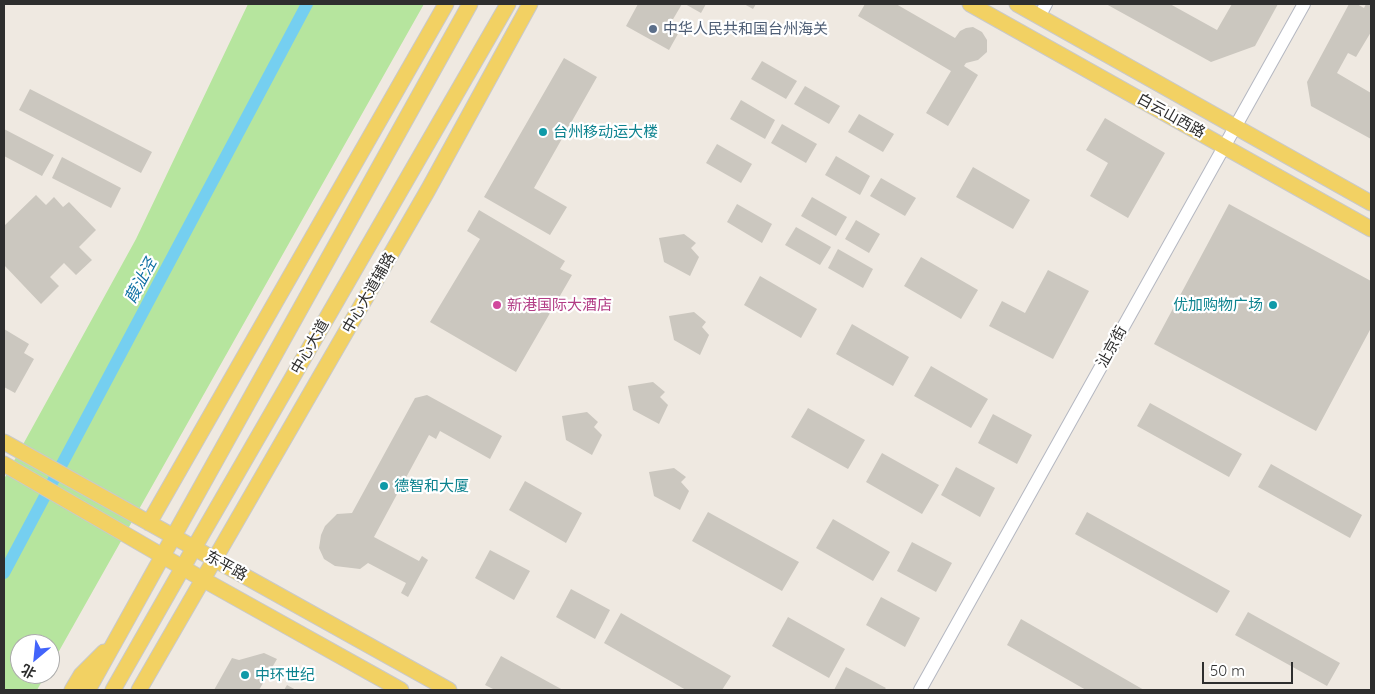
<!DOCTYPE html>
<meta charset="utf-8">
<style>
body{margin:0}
#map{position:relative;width:1375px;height:694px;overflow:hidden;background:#efe9e1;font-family:Quicksand,"Noto Sans SC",sans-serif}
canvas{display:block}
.frame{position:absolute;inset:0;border:5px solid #2e2e2e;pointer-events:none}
.north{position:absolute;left:10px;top:634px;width:50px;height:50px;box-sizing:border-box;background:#fff;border:1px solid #ababab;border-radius:50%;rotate:208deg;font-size:14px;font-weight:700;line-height:20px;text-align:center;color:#2e2e2e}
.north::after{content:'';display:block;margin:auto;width:18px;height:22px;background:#4264fb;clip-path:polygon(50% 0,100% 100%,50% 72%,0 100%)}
.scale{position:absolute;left:1202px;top:662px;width:91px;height:22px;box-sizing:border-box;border:2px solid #2e2e2e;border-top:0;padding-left:6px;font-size:15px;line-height:18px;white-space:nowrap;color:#2e2e2e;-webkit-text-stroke:4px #fff;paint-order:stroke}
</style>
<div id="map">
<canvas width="1375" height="694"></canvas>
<div class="frame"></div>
<div class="north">北</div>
<div class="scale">50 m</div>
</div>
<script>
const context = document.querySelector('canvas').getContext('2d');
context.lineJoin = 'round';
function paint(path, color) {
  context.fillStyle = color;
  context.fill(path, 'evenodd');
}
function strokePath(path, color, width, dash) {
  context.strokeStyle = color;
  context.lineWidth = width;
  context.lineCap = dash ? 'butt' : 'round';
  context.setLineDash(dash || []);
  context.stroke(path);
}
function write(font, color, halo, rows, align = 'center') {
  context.font = font + ' Quicksand,"Noto Sans SC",sans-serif';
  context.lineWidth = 4.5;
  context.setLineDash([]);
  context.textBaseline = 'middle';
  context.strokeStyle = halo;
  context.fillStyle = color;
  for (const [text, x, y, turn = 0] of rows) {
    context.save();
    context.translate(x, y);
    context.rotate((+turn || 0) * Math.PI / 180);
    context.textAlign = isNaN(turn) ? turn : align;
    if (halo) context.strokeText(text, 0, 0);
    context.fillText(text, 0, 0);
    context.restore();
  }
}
const green = new Path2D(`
 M248,4H424L50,667V644H20V674H46L37,690H4V479L136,239Z`);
const canal = new Path2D(`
 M4,573L307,4`);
const building = new Path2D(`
 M638,4H682L669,26L679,32L669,50L626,26Z
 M685,4H706L701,13Z
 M744,4H756L753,9Z
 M865,4H896L955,38L960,31L966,28L973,27L982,32L987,40V52L978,60L966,63L964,66L978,75L948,126L926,113L951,71L858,16Z
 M1106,4H1170L1217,30L1232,4H1278L1255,46L1211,62Z
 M1349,4H1357L1364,8L1366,4H1371V32L1356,57L1348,53L1337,73L1371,93V139L1311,106L1307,82Z
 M564,58L597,77L534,188L567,207L550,235L484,197Z
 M762,61L797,81L786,99L751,79Z
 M805,86L840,106L829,124L794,104Z
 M30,89L152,152L141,173L19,110Z
 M741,100L775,120L765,139L730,119Z
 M859,114L894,134L883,152L848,132Z
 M1105,118L1165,153L1128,218L1090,196L1108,163L1086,150Z
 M782,124L817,144L806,163L771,143Z
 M4,129L54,155L42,176L4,156Z
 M717,144L752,164L741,183L706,163Z
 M836,156L870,176L860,195L825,175Z
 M62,157L121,188L111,208L52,178Z
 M973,167L1030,200L1013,229L956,197Z
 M881,178L916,198L905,216L870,196Z
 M36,195L46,205L54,197L63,207L69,202L96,230L79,247L92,260L76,275L64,263L50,277L59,286L41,304L4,265V226Z
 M812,197L847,217L836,236L801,216Z
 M737,204L772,224L762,243L727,222Z
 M1229,204L1371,281V328L1316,431L1154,344Z
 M479,210L565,261L560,269L572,275L516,372L430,322L480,239L467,231Z
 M856,220L880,234L869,253L845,239Z
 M796,227L831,247L820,265L785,245Z
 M684,234L696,243L691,248L699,257L690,276L664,262L659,238Z
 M838,249L873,269L863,288L828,268Z
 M921,257L978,290L961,319L904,286Z
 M1048,270L1089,291L1053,359L989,326L1002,301L1025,313Z
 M760,276L817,309L801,338L744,305Z
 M694,312L706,322L702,327L709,335L700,355L674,340L669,316Z
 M852,324L909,357L893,386L836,354Z
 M4,329L29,344L24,353L34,359L15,393L4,387Z
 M931,366L988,399L971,428L914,396Z
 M653,382L665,392L660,397L668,405L659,424L633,410L628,386Z
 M427,395L502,436L490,459L440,431L436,439L429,435L374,537L419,561L422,556L428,560L408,597L401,593L406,583L368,563L360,569L335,566L324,559L319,548L321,535L325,526L337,514L352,513L415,398Z
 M1150,403L1242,454L1229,477L1137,426Z
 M808,408L865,440L848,469L791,437Z
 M587,412L598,422L594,427L602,435L592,455L566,440L562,416Z
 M993,414L1032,435L1017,464L978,443Z
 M882,453L939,485L922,514L866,482Z
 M1271,464L1362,515L1350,538L1258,487Z
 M956,467L995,488L980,517L941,495Z
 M674,468L686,477L681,482L689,491L680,510L654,496L649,472Z
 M525,481L582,513L566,543L509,510Z
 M708,512L799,562L782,591L692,541Z
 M1087,512L1230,591L1217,613L1075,534Z
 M833,519L890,552L873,581L816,548Z
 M912,542L952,563L936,592L897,571Z
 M490,550L530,571L514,600L475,578Z
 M571,589L610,610L595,639L556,617Z
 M881,597L920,618L905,647L866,625Z
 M1248,612L1340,663L1327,686L1235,635Z
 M621,613L731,676L722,690H686L604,643Z
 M788,617L845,649L829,678L772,646Z
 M1021,619L1144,690H1086L1007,645Z
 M264,653L277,659L259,690H214L232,658L239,660Z
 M501,656L563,690H495L485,685Z
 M846,667L886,688L884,690H834Z
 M287,685L296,690H284Z`);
const minor = new Path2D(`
 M1039,17L1046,4
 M920,690L1304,4`);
const major = new Path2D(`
 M970,4L1371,229
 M1017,4L1371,203
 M4,442L449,690
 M4,464L204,580L401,690
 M149,523L446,4
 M72,690L81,675L104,652
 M88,690L470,4
 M113,690L194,548L508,4
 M139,690L428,190L530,4`);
const markers = [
 [653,29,5,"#5c6f8a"],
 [543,132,5,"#0f9aa8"],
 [497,305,5,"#d1479c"],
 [1273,305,5,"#0f9aa8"],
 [384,486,5,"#0f9aa8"],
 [245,675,5,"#0f9aa8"]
];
const serviceNames = [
 ["中华人民共和国台州海关",663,29]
];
const streetNames = [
 ["白云山西路",1171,116,29],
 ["中心大道辅路",369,293,-60],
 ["中心大道",310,347,-60],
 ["沚京街",1112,347,-61],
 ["东平路",226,566,29]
];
const cultureNames = [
 ["台州移动运大楼",553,132],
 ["优加购物广场",1263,305,"right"],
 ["德智和大厦",394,486],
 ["中环世纪",255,675]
];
const hotelNames = [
 ["新港国际大酒店",507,305]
];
const waterNames = [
 ["葭沚泾",141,281,-62]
];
paint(green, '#b6e59e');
strokePath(canal, '#75cff0', 12);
paint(building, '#cbc7bf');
strokePath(minor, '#b4b7c1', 14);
strokePath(major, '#c9c9c9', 17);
strokePath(minor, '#fff', 12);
strokePath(major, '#f2d163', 15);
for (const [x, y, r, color] of markers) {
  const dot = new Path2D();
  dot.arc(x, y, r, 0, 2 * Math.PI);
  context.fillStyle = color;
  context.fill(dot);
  strokePath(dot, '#fff', 2);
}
write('15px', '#4e5e75', '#fff', serviceNames, 'left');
write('15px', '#2e2e2e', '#fff', streetNames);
write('15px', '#0d838f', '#fff', cultureNames, 'left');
write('15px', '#b23c85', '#fff', hotelNames, 'left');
write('italic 16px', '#0d6fa3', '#fff', waterNames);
</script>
